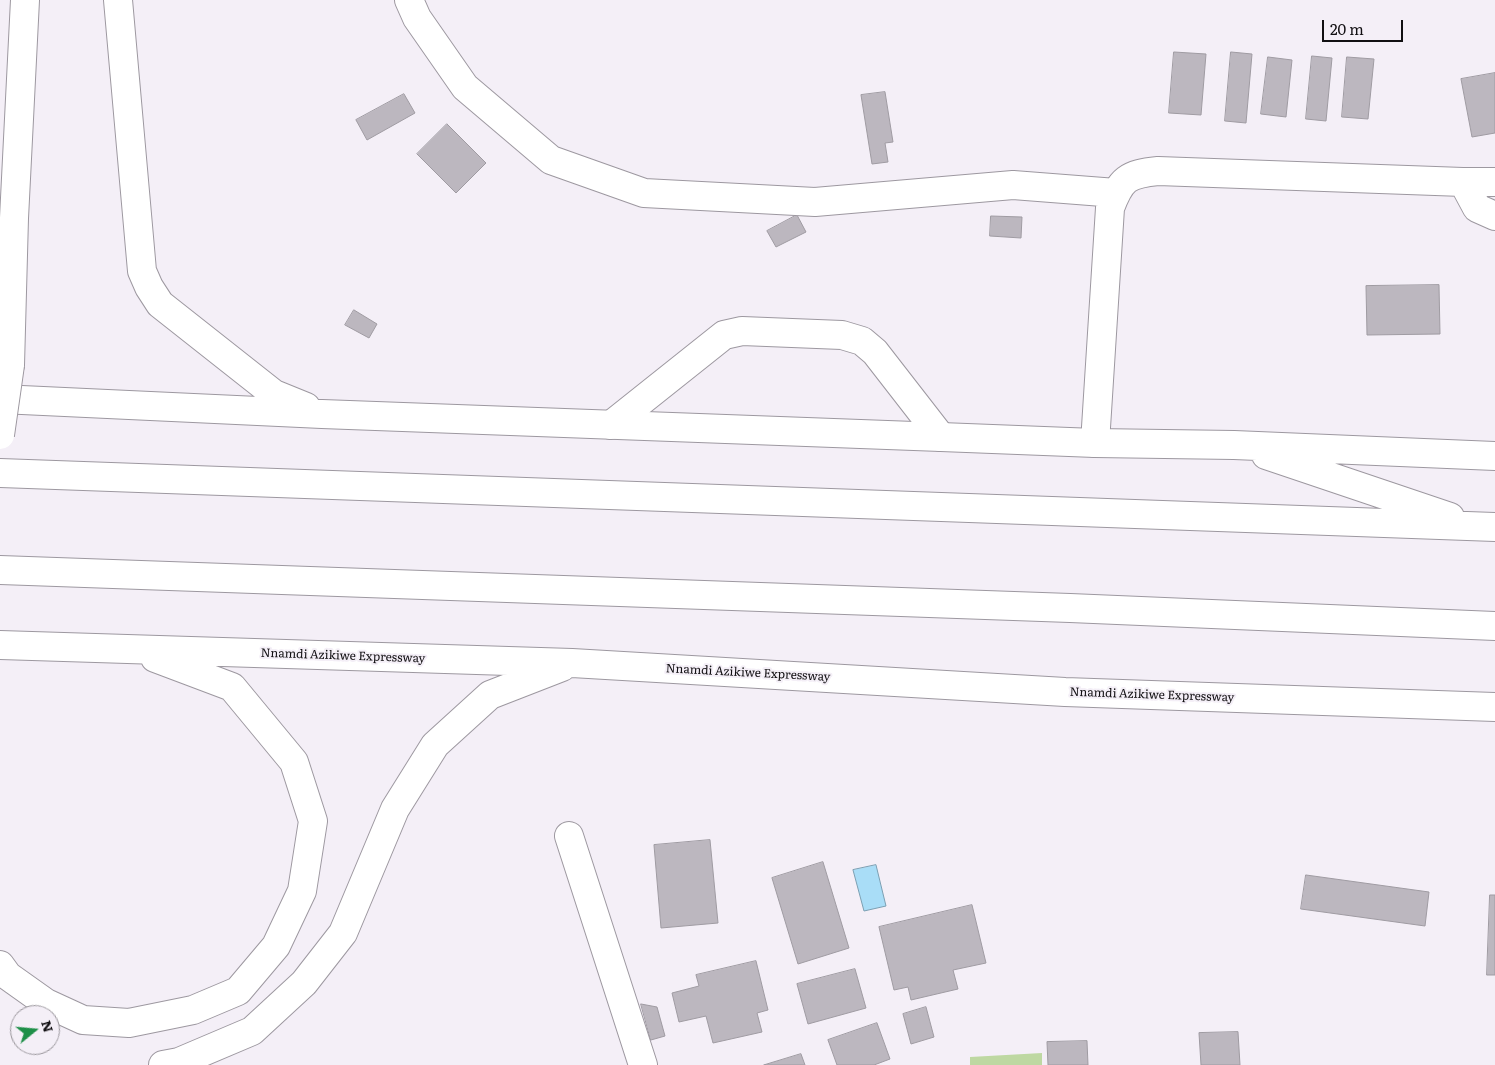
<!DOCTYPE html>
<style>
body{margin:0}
#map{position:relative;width:1495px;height:1065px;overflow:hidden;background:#f4eff7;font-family:Literata,serif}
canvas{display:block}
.north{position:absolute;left:10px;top:1005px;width:50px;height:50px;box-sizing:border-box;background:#f4eff7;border:1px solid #99959b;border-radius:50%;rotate:73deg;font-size:14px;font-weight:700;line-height:20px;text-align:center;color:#110f12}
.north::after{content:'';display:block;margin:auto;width:18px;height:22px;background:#1e8f48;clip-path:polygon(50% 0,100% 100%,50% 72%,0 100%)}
.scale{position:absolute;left:1322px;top:20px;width:81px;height:22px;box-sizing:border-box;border:2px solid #110f12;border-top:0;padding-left:6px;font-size:15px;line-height:18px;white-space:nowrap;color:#110f12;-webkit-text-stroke:4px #f4eff7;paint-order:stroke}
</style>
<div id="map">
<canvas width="1495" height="1065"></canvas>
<div class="north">N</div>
<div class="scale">20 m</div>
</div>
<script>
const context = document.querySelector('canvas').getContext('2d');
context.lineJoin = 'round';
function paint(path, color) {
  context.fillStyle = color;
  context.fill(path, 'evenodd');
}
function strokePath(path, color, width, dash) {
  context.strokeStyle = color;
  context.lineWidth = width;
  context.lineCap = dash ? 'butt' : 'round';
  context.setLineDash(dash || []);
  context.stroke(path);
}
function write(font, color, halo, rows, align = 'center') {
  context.font = font + ' Literata,serif';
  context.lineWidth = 4;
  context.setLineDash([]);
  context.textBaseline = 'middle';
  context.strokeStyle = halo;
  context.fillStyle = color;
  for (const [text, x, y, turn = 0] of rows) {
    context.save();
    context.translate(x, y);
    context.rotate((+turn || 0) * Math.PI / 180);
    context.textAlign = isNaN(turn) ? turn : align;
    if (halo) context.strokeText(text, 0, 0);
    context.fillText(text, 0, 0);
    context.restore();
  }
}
const green = new Path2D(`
 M1042,1053V1065H970V1057Z`);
const water = new Path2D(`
 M876,865L886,906L864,911L853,870Z`);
const building = new Path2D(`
 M1174,52L1206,54L1201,115L1169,113Z
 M1231,52L1252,54L1246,123L1225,121Z
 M1312,56L1332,58L1326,121L1306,119Z
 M1268,57L1292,60L1286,117L1261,114Z
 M1347,57L1374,59L1368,119L1342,117Z
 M1495,73V133L1472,137L1461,79Z
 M885,92L893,142L885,143L888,162L872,164L861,95Z
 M404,94L415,113L367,140L356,120Z
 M447,124L486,163L456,193L417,154Z
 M797,215L806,232L776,247L767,231Z
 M991,216L1022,217L1021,238L990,236Z
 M1439,285L1440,334L1367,335L1366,286Z
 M354,310L377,324L369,338L345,325Z
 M710,840L718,923L661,928L654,845Z
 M823,862L849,948L798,964L772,878Z
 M1306,875L1429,892L1425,926L1301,909Z
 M1490,895H1495V975H1487Z
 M972,905L986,963L953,970L958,989L911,1000L908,987L894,990L879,927Z
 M756,961L768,1010L757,1013L762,1032L713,1043L706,1016L679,1022L672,993L699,986L696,975Z
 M855,969L866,1008L808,1024L797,984Z
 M641,1004L657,1007L665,1036L651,1040Z
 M926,1007L934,1037L911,1044L903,1014Z
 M877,1023L890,1059L874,1065H837L828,1040Z
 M1238,1032L1240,1065H1201L1199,1033Z
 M1087,1041L1088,1065H1048L1047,1042Z
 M801,1054L805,1065H764Z`);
const minor = new Path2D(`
 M409,0L417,18L465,87L551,160L644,193L815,202L1013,185L1116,193
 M1463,182L1477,208L1495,216
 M611,425L724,335L742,331L842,335L862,341L875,352L941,437
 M1095,443L1110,208C1121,179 1127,174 1158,171L1463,182H1495
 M569,836L643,1065`);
const major = new Path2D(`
 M10,365L14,218L25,0`);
const highway = new Path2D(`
 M118,0L142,271L149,287L160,304L274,394L306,407
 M0,399L322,414L941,437L1095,443L1234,445L1495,456
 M1266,455L1450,517
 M0,473L1495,527
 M0,570L1070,608L1495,626
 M0,645L572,663L1065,692L1495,707
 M0,965L8,976L46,1003L83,1020L129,1023L193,1010L238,991L276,946L302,891L313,821L294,762L232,687L155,658
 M163,1065L179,1062L252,1031L304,983L343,933L395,809L435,745L490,695L562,667`);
const majorBridge = new Path2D(`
 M0,435L10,365`);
const streetNames = [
 ["Nnamdi Azikiwe Expressway",343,656,2],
 ["Nnamdi Azikiwe Expressway",748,673,3],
 ["Nnamdi Azikiwe Expressway",1152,695,2]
];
paint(green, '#bed8a2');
paint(water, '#a9ddf7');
strokePath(water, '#7b9fb2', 1);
paint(building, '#bcb7bf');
strokePath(building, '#9f9ba2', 1);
strokePath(minor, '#9d98a0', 30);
strokePath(major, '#9d98a0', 30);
strokePath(highway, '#9d98a0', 30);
strokePath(minor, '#fff', 28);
strokePath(major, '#fff', 28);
strokePath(highway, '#fff', 28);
strokePath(majorBridge, '#9d98a0', 30, []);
strokePath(majorBridge, '#fff', 28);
write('12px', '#110f12', '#f4eff7', streetNames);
</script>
